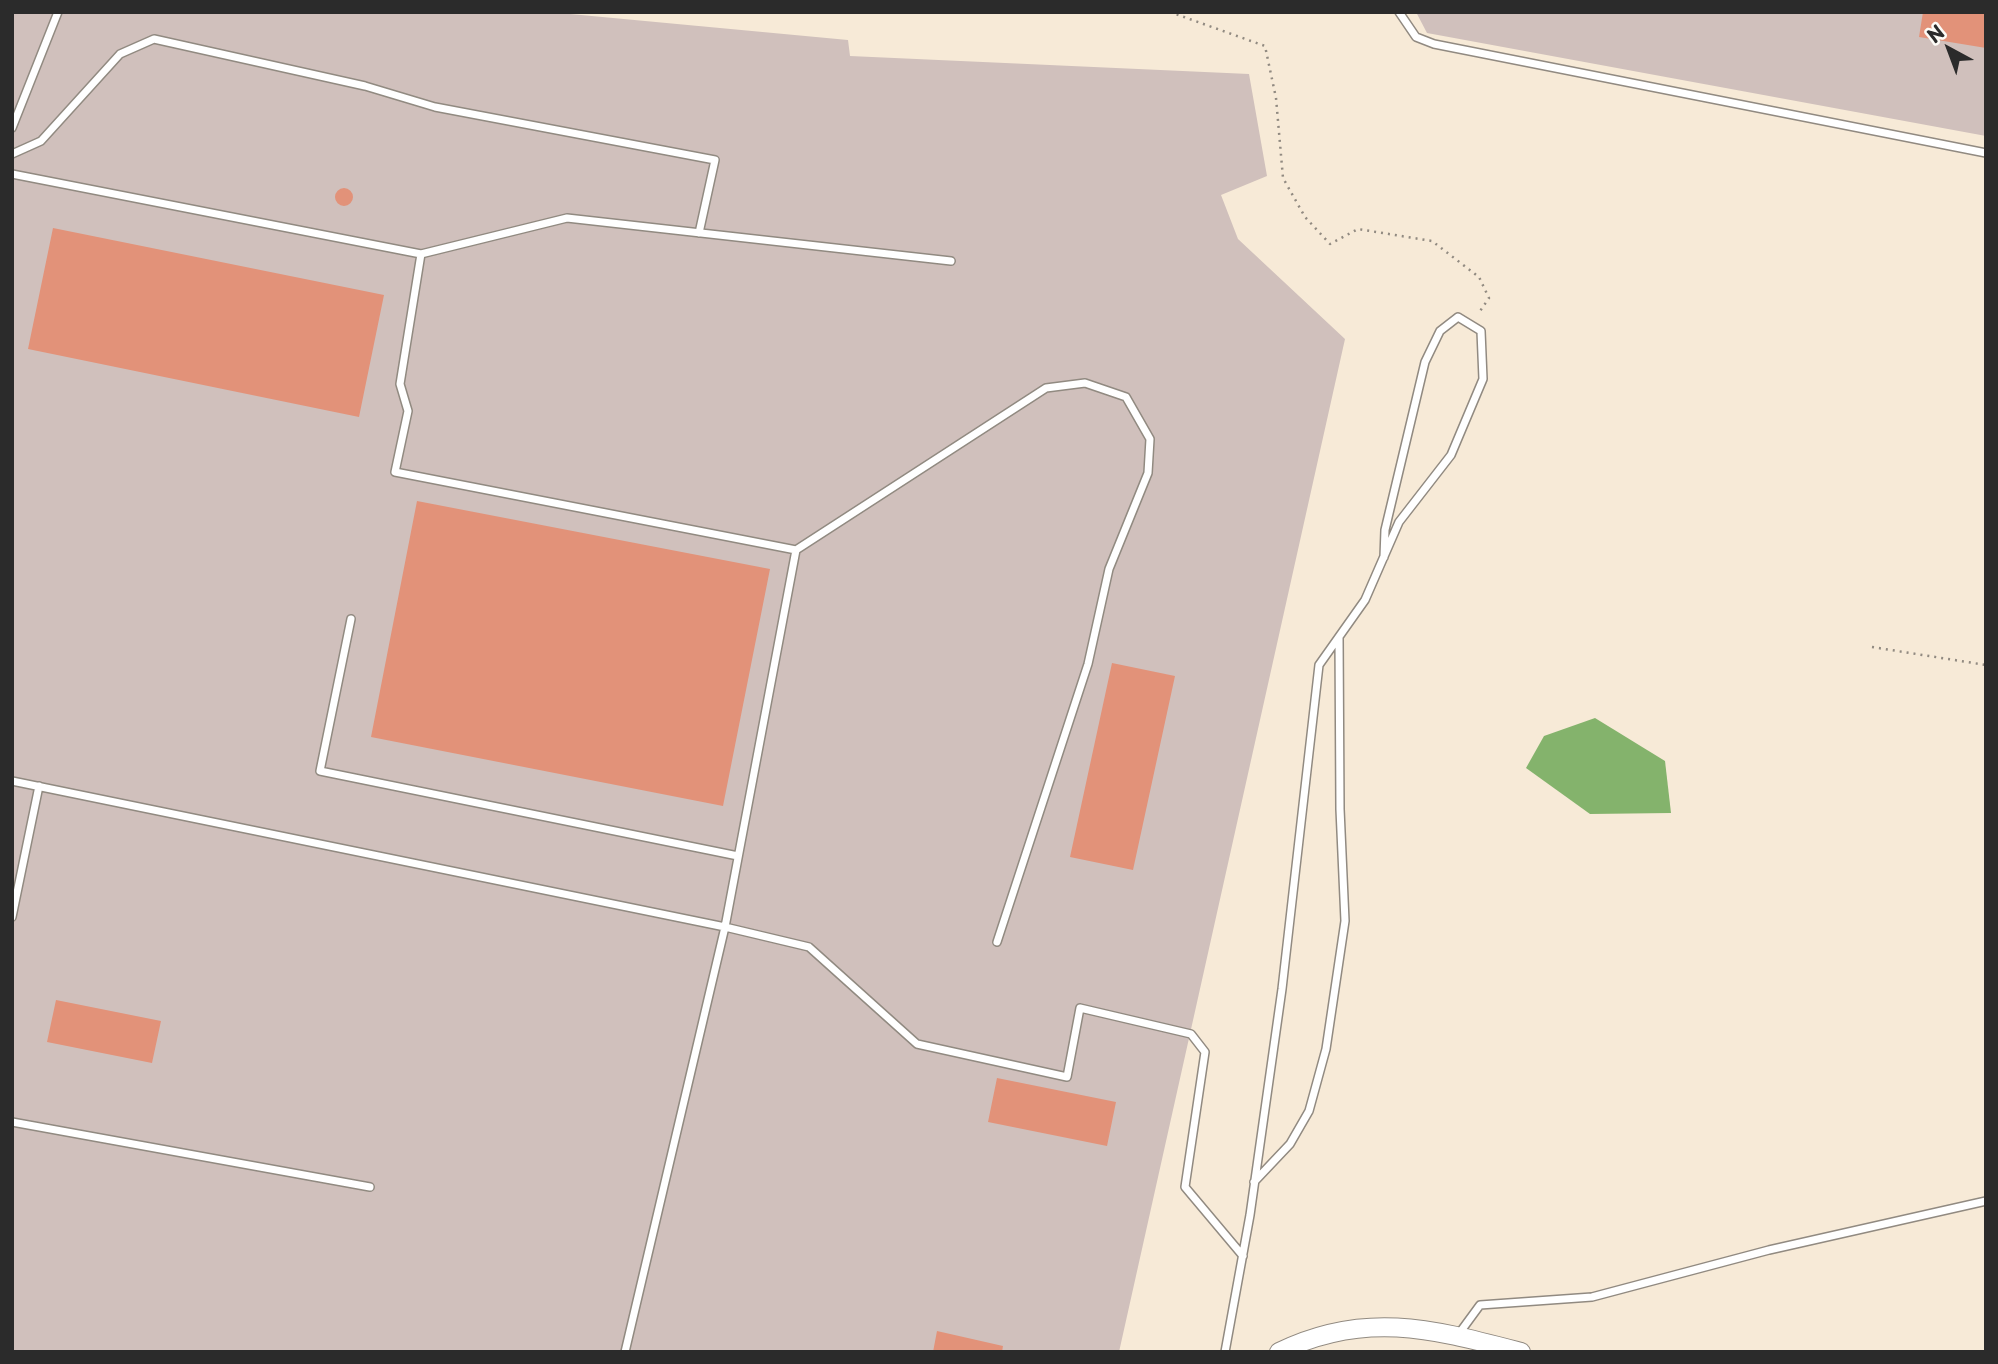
<!DOCTYPE html>
<style>
body{margin:0}
#map{position:relative;width:1998px;height:1364px;overflow:hidden;background:#f7ead7;font-family:"Playpen Sans",sans-serif}
canvas{display:block}
.frame{position:absolute;inset:0;border:14px solid #2b2b2b;pointer-events:none}
.north{position:absolute;left:1914px;top:14px;width:70px;height:70px;-webkit-text-stroke:5px #fdfcf7;paint-order:stroke;rotate:319deg;font-size:19px;font-weight:700;line-height:28px;text-align:center;color:#2b2b2b}
.north::after{content:'';display:block;margin:auto;width:24px;height:32px;background:#2b2b2b;clip-path:polygon(50% 0,100% 100%,50% 72%,0 100%)}
</style>
<div id="map">
<canvas width="1998" height="1364"></canvas>
<div class="frame"></div>
<div class="north">N</div>
</div>
<script>
const context = document.querySelector('canvas').getContext('2d');
context.lineJoin = 'round';
function paint(path, color) {
  context.fillStyle = color;
  context.fill(path, 'evenodd');
}
function strokePath(path, color, width, dash) {
  context.strokeStyle = color;
  context.lineWidth = width;
  context.lineCap = dash ? 'butt' : 'round';
  context.setLineDash(dash || []);
  context.stroke(path);
}
const industrial = new Path2D(`
 M12,12H549L848,40L850,56L1249,74L1267,176L1221,195L1238,239L1345,339L1119,1352H12Z
 M1416,12H1986V136L1427,33Z`);
const forest = new Path2D(`
 M1595,718L1665,761L1671,813L1590,814L1526,768L1544,736Z`);
const building = new Path2D(`
 M1923,12H1986V48L1919,37Z
 M335 197a9 9 0 1 1 18 0a9 9 0 1 1-18 0Z
 M53,228L384,295L359,417L28,349Z
 M417,501L770,569L723,806L371,737Z
 M1112,663L1175,676L1133,870L1070,857Z
 M56,1000L161,1021L152,1063L47,1042Z
 M997,1078L1116,1102L1107,1146L988,1122Z
 M937,1331L1003,1346L1002,1352H933Z`);
const path = new Path2D(`
 M1170,12L1265,46L1276,98L1283,178L1305,217L1330,244L1358,229L1432,241L1479,277L1489,298L1478,314
 M1872,647L1986,665`);
const service = new Path2D(`
 M1399,12L1416,37L1434,44L1986,153
 M12,128L58,12
 M12,154L41,141L120,54L154,39L365,86L435,107L715,160L699,233
 M12,174L421,254L400,384L408,411L395,472L796,550L725,927L625,1352
 M421,254L567,218L951,261
 M796,550L1046,388L1085,383L1126,397L1150,439L1148,473L1109,569L1088,664L997,942
 M351,619L320,771L738,856
 M12,781L725,927L809,947L917,1044L1067,1077L1080,1008L1191,1034L1205,1052L1185,1187L1243,1256
 M12,917L39,786
 M12,1122L370,1187
 M1254,1182L1290,1144L1309,1111L1326,1049L1345,921L1340,809L1339,637
 M1458,1335L1480,1305L1592,1297L1769,1250L1986,1201
 M1225,1352L1250,1215L1282,989L1319,665L1365,600L1399,522L1451,455L1483,379L1481,331L1458,317L1440,331L1425,362L1385,530L1384,557`);
const tertiary = new Path2D(`
 M1279,1352C1365,1310 1433,1329 1521,1352`);
paint(industrial, '#d0c0bc');
paint(forest, '#84b36c');
paint(building, '#e29279');
strokePath(service, '#918a81', 10);
strokePath(tertiary, '#918a81', 20);
strokePath(path, '#918a81', 2.5, [2, 5]);
strokePath(service, '#fff', 7);
strokePath(tertiary, '#fff', 18);
</script>
